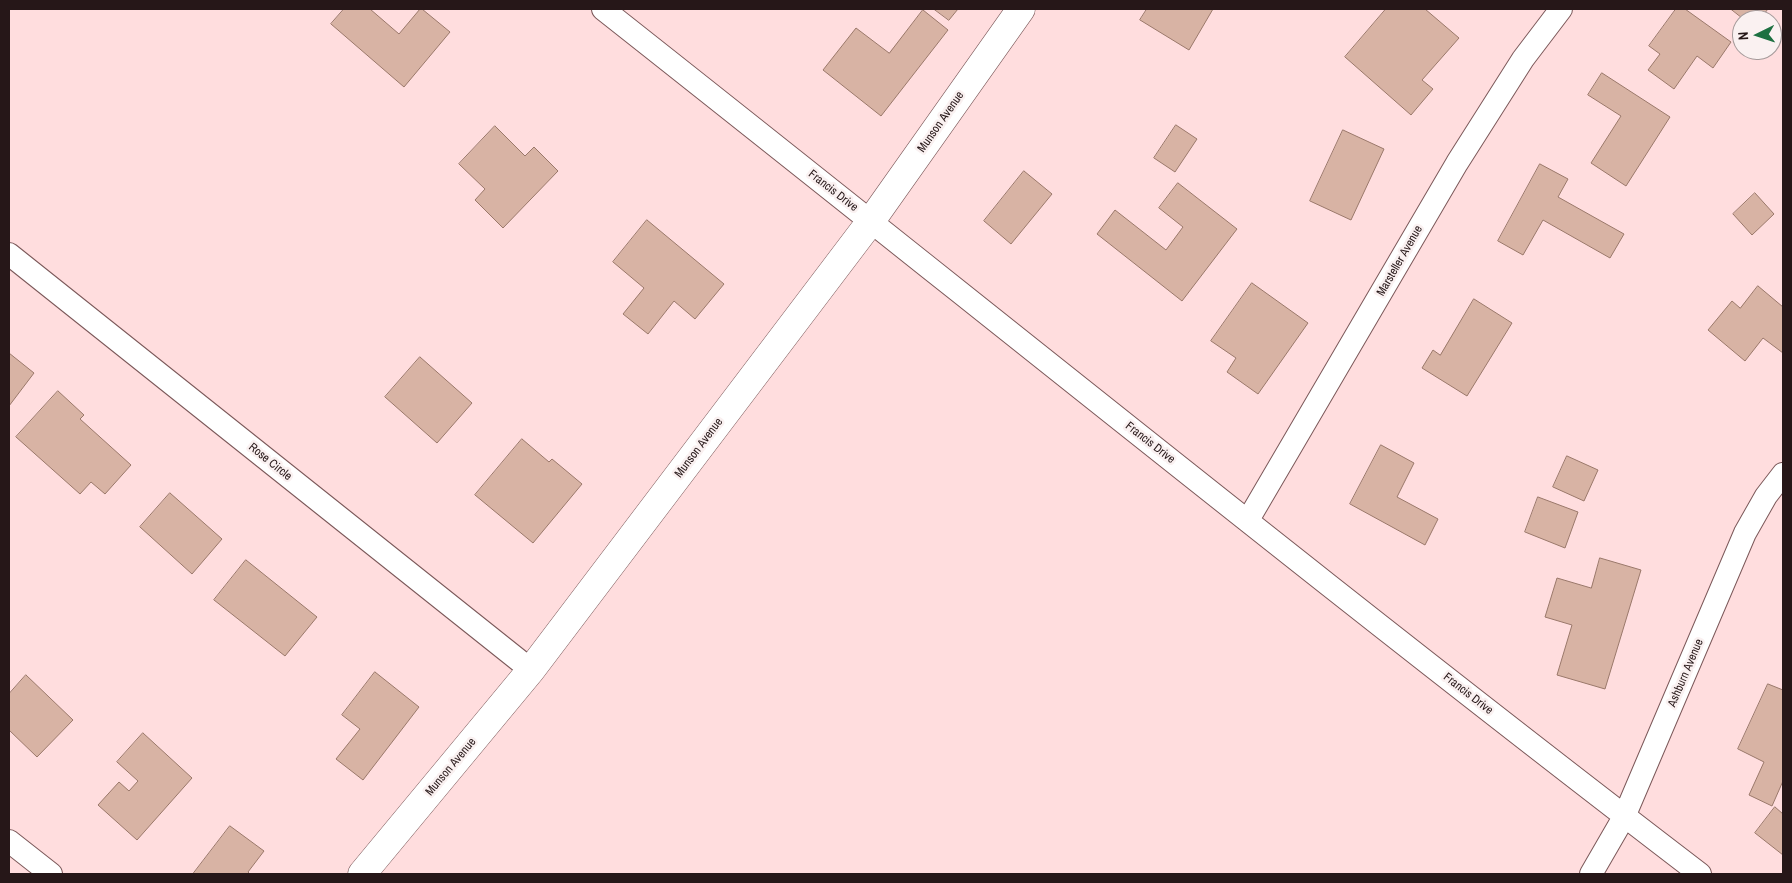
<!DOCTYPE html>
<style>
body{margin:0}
#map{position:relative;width:1792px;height:883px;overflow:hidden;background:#ffddde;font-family:"Archivo Narrow",sans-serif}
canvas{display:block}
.frame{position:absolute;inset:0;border:10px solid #261718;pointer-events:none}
.north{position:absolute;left:1732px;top:10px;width:50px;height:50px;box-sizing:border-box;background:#faf1f1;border:1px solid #a59a9a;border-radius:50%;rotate:266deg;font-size:14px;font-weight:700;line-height:20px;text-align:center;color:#261718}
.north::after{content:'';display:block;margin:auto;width:18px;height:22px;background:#1d7041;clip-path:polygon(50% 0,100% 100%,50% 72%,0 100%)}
</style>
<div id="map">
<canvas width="1792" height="883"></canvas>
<div class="frame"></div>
<div class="north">N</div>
</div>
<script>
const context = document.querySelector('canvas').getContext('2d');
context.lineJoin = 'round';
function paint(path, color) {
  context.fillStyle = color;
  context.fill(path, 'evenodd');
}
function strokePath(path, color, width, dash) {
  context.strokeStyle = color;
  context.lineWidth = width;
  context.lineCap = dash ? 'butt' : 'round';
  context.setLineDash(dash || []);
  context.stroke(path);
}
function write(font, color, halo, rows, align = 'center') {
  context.font = font + ' "Archivo Narrow",sans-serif';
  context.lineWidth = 5;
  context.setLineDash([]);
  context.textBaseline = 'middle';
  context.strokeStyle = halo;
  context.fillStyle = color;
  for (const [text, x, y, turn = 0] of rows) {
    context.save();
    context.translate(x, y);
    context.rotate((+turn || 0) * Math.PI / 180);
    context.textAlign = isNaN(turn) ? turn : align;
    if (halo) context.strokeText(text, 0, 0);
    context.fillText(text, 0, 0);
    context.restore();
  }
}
const building = new Path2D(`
 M344,9H370L399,34L420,9H422L450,32L404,87L331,24Z
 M934,9H958L949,20Z
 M1147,9H1213L1189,50L1140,20Z
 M1386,9H1425L1459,38L1422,80L1433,89L1411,115L1345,57Z
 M1676,9H1685L1731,42L1713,68L1697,56L1674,89L1648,70L1660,54L1649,46Z
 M1731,9H1768L1759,20H1745Z
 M923,10L948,30L881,116L823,70L856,28L889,53Z
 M1602,73L1670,117L1626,186L1591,163L1621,116L1588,95Z
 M1176,125L1197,139L1175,172L1154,158Z
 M495,126L525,156L534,147L558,171L503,228L475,200L485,189L459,164Z
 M1343,130L1384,149L1351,220L1310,201Z
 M1540,164L1568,179L1558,197L1624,234L1610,258L1543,220L1523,255L1498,241Z
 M1024,171L1052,194L1011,244L984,221Z
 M1178,183L1237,229L1182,301L1097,234L1115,210L1166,250L1183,227L1159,208Z
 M1755,193L1774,214L1752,235L1733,214Z
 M647,220L724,284L695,319L674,301L648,334L623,314L644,288L613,262Z
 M1252,283L1308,323L1258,394L1227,372L1236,358L1211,341Z
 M1758,286L1783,307V353L1763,338L1745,361L1708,330L1732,301L1740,308Z
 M1474,299L1512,323L1467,396L1422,368L1433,350L1440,355Z
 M9,353L34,373L9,406Z
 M420,357L472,403L437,443L385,397Z
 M58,391L84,415L80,419L131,465L105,494L91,482L80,494L16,437Z
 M522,439L549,462L552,459L582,484L533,543L475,495Z
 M1381,445L1414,463L1397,497L1438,519L1425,545L1350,504Z
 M1567,456L1598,470L1584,501L1553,487Z
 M170,493L222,539L192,574L140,527Z
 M1538,497L1578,512L1565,548L1525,532Z
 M1600,558L1641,570L1605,689L1557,675L1572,625L1545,617L1557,578L1591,588Z
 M246,560L317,617L285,656L214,600Z
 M375,672L419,707L363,780L336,759L360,729L342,715Z
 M26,675L73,720L37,757L9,730V694Z
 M1768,684L1783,690V781L1772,806L1749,795L1764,762L1738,749Z
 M143,733L192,778L137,840L98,805L119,782L129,791L138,781L117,762Z
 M1775,807L1783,814V855L1755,833Z
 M230,826L264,851L248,872L250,874H193Z`);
const minor = new Path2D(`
 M603,9C968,297 1330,591 1700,874
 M9,254L531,670
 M1248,520L1457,163L1523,59L1561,9
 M9,841L51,874
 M1591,874L1624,817L1745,533L1766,496L1783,474`);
const tertiary = new Path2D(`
 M362,874L531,670L871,221L1021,9`);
const streetNames = [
 ["Munson Avenue",941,122,-55],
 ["Francis Drive",833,191,38],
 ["Marsteller Avenue",1400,261,-60],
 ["Francis Drive",1150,443,38],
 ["Munson Avenue",699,448,-53],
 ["Rose Circle",270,462,39],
 ["Ashburn Avenue",1686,673,-67],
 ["Francis Drive",1468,694,38],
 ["Munson Avenue",451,767,-50]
];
paint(building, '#d8b3a4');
strokePath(building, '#9a786a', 1);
strokePath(minor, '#7b5859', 24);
strokePath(tertiary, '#7b5859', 29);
strokePath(minor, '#fff', 22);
strokePath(tertiary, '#fff', 28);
write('12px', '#261718', '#faf1f1', streetNames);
</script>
